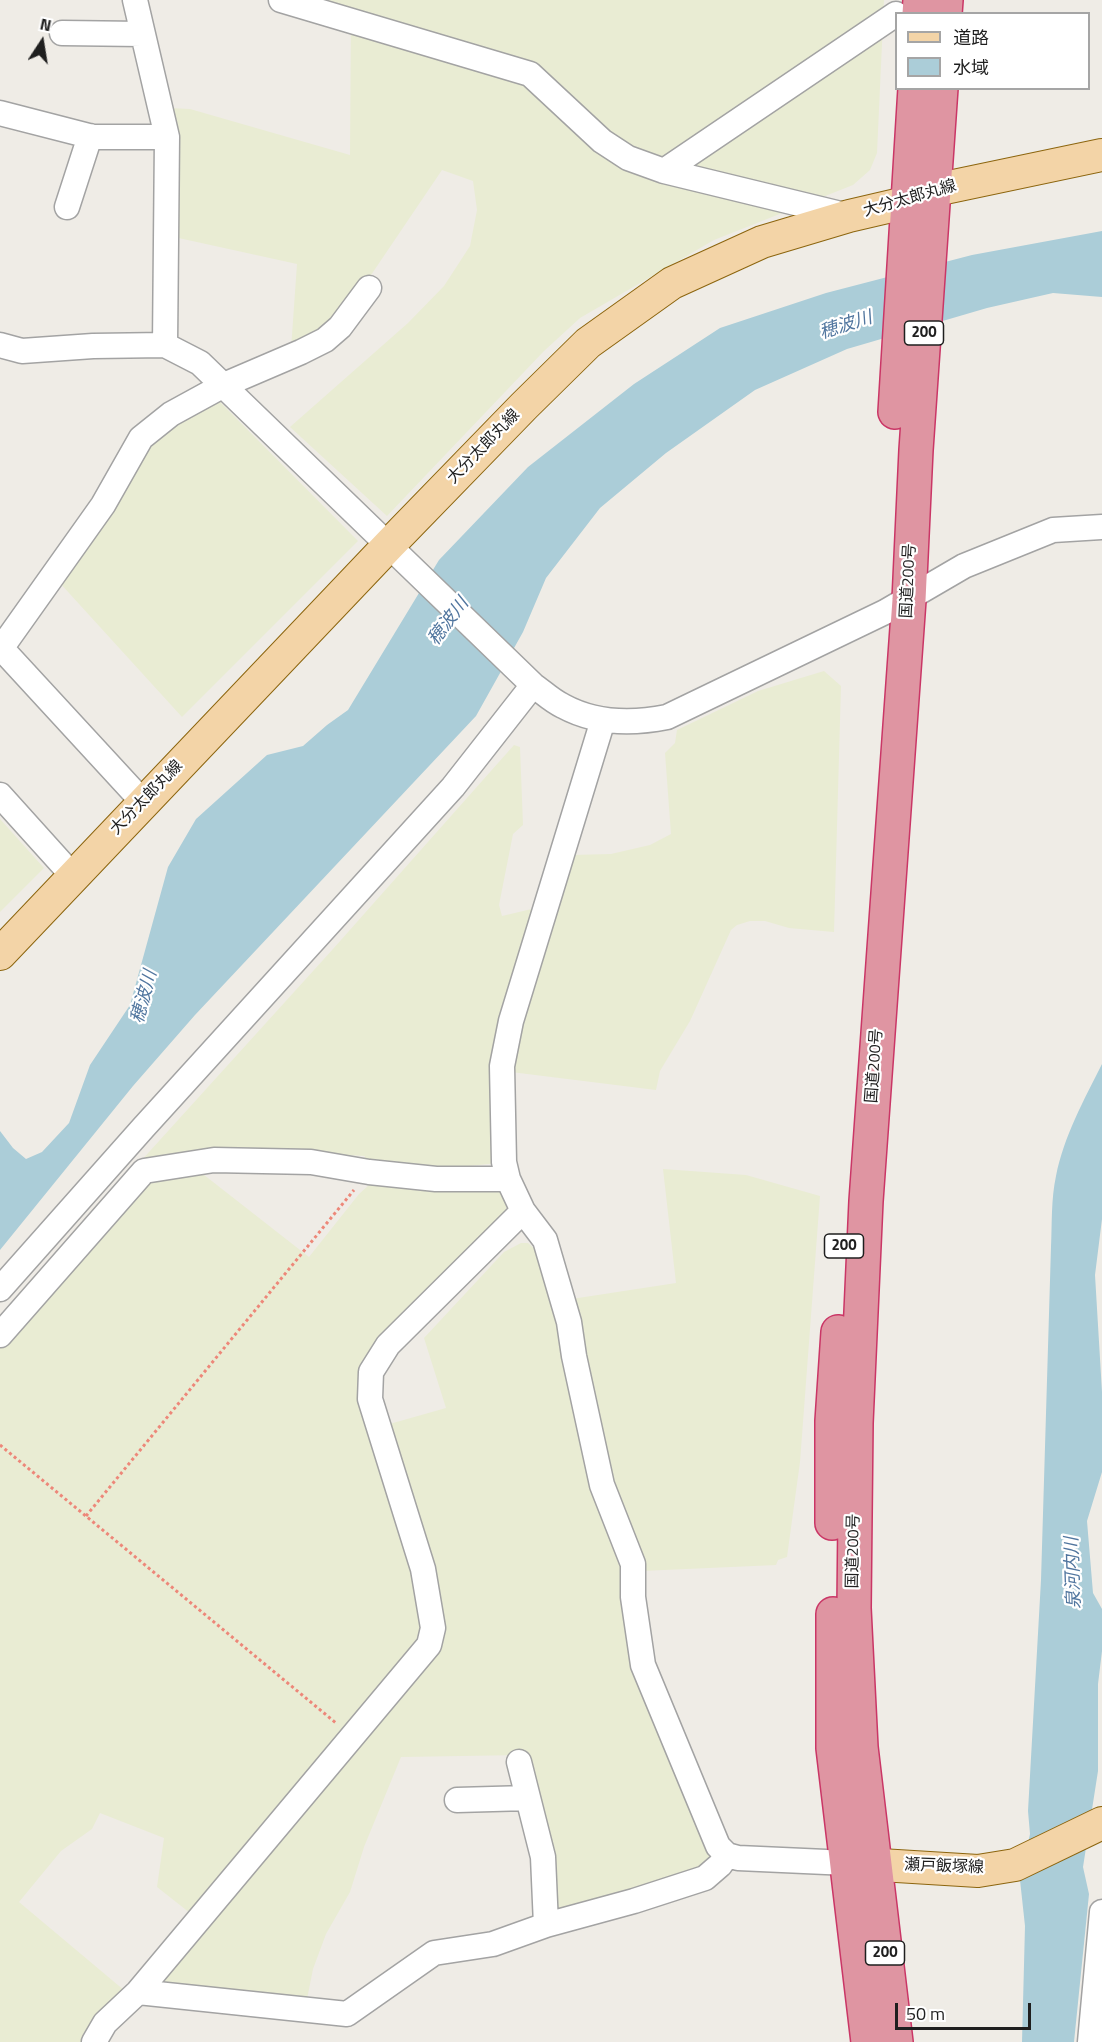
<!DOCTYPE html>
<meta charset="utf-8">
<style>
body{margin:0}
#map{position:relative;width:1102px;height:2042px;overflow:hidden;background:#efece6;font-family:"Titillium Web","Noto Sans JP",sans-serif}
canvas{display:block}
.legend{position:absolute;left:895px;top:12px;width:195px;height:78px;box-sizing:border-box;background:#fff;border:2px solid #a5a5a5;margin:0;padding:8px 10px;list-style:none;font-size:18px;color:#1f1f1f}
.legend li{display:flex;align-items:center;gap:12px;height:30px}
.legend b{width:30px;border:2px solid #a5a5a5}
.north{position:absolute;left:12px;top:12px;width:60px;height:60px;-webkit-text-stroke:4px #fff;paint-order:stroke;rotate:12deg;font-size:16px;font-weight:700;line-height:24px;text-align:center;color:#1f1f1f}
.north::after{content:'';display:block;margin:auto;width:21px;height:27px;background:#1f1f1f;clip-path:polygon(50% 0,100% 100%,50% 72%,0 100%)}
.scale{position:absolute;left:895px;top:2003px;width:136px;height:27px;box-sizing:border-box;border:3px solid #1f1f1f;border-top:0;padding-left:8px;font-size:18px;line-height:21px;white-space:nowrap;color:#1f1f1f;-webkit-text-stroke:4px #fff;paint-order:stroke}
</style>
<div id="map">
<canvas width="1102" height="2042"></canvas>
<ul class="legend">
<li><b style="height:8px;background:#f3d4a7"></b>道路</li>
<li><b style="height:16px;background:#abcdd8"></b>水域</li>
</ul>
<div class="north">N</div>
<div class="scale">50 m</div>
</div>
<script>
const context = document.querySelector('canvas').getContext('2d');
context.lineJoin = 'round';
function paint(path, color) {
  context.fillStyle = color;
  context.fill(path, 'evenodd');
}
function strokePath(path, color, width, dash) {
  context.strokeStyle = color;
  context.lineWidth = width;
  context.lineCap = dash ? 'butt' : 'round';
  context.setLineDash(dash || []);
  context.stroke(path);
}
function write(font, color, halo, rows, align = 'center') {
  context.font = font + ' "Titillium Web","Noto Sans JP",sans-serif';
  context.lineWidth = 4.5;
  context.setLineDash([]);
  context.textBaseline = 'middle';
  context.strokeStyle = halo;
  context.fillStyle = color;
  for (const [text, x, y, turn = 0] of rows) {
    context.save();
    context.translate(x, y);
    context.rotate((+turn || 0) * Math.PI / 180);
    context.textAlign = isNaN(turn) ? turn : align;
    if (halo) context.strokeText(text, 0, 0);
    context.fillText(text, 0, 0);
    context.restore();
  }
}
const farmland = new Path2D(`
 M315,0H884L877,153L870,170L853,185L714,240L580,318L544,351L387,516L290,427L408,323L444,286L470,246L477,210L473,181L442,170L369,278L323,333L291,349L297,264L174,237L169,108L190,109L350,155L351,11Z
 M219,401L358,541L182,717L59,582L149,446L177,422Z
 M824,671L841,686L834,932L789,928L765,921H750L737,925L731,930L690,1021L660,1071L656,1090L511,1072L512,1060L571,855L611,854L650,845L671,834L665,753L675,743L677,730L758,691Z
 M514,745L520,747L523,825L513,834L499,905L502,916L540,907L498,1163L441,1169L363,1164L365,1156L309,1153L140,1162L333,949Z
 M0,819L44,868L0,912Z
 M663,1169L746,1175L820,1196L800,1462L787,1557L778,1560L776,1565L641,1571L626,1608V1642L712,1863L689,1874L551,1914L524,1755L401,1757L364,1847L350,1892L326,1934L313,1969L306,2004L151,1987L435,1648L386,1425L446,1408L424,1338L504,1252L521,1243H528L538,1252L552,1302L676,1283Z
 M199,1171L309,1257L359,1194L369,1185L393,1181L502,1187L507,1200L506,1211L372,1357L415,1581L422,1642L190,1913L157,1887L164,1838L100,1813L92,1829L61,1851L19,1902L125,1991L85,2042H0V1345L144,1180Z`);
const water = new Path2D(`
 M1102,231V297L1053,293L987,308L847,349L755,390L666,453L600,508L546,578L523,632L476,716L195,1015L133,1086L0,1250V1131L13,1148L26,1159L42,1152L69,1123L90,1065L130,1005L168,867L196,819L267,755L303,746L327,725L348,710L439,560L528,467L634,384L720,328L826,293L972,255Z
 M1102,1064V1219L1095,1275L1102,1392V1472L1087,1521L1093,1593L1102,1609V1651L1098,1684V1771L1083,1867L1089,1894L1074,2042H1022L1025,1926L1020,1880L1030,1834L1028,1811L1041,1580L1051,1247C1052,1224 1051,1199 1056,1176C1064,1136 1084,1100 1102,1064Z`);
const path = new Path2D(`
 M0,1445L336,1723
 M86,1516L354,1190`);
const minor = new Path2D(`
 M135,0L167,137L165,345
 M281,0L530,74L602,141L628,158L664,171L849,216
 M62,33L142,34
 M0,113L93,137H167
 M664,171L896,14
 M67,207L90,136
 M0,345L22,351L93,346L165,345L200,363L533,685C543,692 552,701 563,706C596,724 632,724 667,717L885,612L964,566L1053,530L1102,527
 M1,648L143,802
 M0,650L103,505L141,438L171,414L224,385L301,352L325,340L340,327L369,288
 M603,720L511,1021L502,1066L504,1162L508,1179L523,1211L545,1240L569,1322L574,1356L602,1485L633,1564V1597L643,1665L718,1846L727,1855L738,1858L848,1863
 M0,795L73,876
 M0,1289L143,1128L453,787L533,685
 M0,1335L144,1171L214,1160L311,1162L369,1172L436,1179H508
 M519,1762L543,1857L546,1925
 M457,1800L528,1798
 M138,1992L347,2014L434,1953L493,1944L546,1925L634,1901L705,1878L720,1865L727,1855
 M94,2042L105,2023L138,1992L429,1645L433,1628L423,1569L370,1399L371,1372L388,1345L523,1211
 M1090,2042L1102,1912`);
const major = new Path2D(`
 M0,954L389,545L524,406L588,343L672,283L762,242L849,216L909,202L935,190L1102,155
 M848,1863L978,1871L1015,1865L1102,1823`);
const highway = new Path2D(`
 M919,14L920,0
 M945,14L946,0
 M895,412L915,88
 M832,1523V1421L838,1332
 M833,1614V1748L868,2042
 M896,2042L861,1747L854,1608L856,1423L866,1201L909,600L916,450L941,88`);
const shields = [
 [924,333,39],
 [844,1246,39],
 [885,1953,39]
];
const shieldNames = [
 ["200",924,333],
 ["200",844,1246],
 ["200",885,1953]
];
const streetNames = [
 ["大分太郎丸線",910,199,-16],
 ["大分太郎丸線",484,447,-46],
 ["国道200号",909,581,-87],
 ["大分太郎丸線",147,798,-46],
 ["国道200号",875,1066,-86],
 ["国道200号",854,1551,-89],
 ["瀬戸飯塚線",944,1867,2]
];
const waterNames = [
 ["穂波川",846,326,-18],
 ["穂波川",449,622,-53],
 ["穂波川",145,997,-75],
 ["泉河内川",1074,1573,-92]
];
paint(farmland, '#e9ecd3');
paint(water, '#abcdd8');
strokePath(minor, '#a3a3a3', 27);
strokePath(major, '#8c650e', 34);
strokePath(highway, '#ca3666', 36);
strokePath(path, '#ed8779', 3, [3, 3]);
strokePath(minor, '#fff', 24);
strokePath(major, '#f3d4a7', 32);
strokePath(highway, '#df95a2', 33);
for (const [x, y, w] of shields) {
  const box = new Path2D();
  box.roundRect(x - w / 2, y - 12, w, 24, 4.5);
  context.fillStyle = '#fff';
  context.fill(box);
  strokePath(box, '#1f1f1f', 1.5);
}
write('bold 15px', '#1f1f1f', null, shieldNames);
write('16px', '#1f1f1f', '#fff', streetNames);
write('italic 18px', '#51769f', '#fff', waterNames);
</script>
